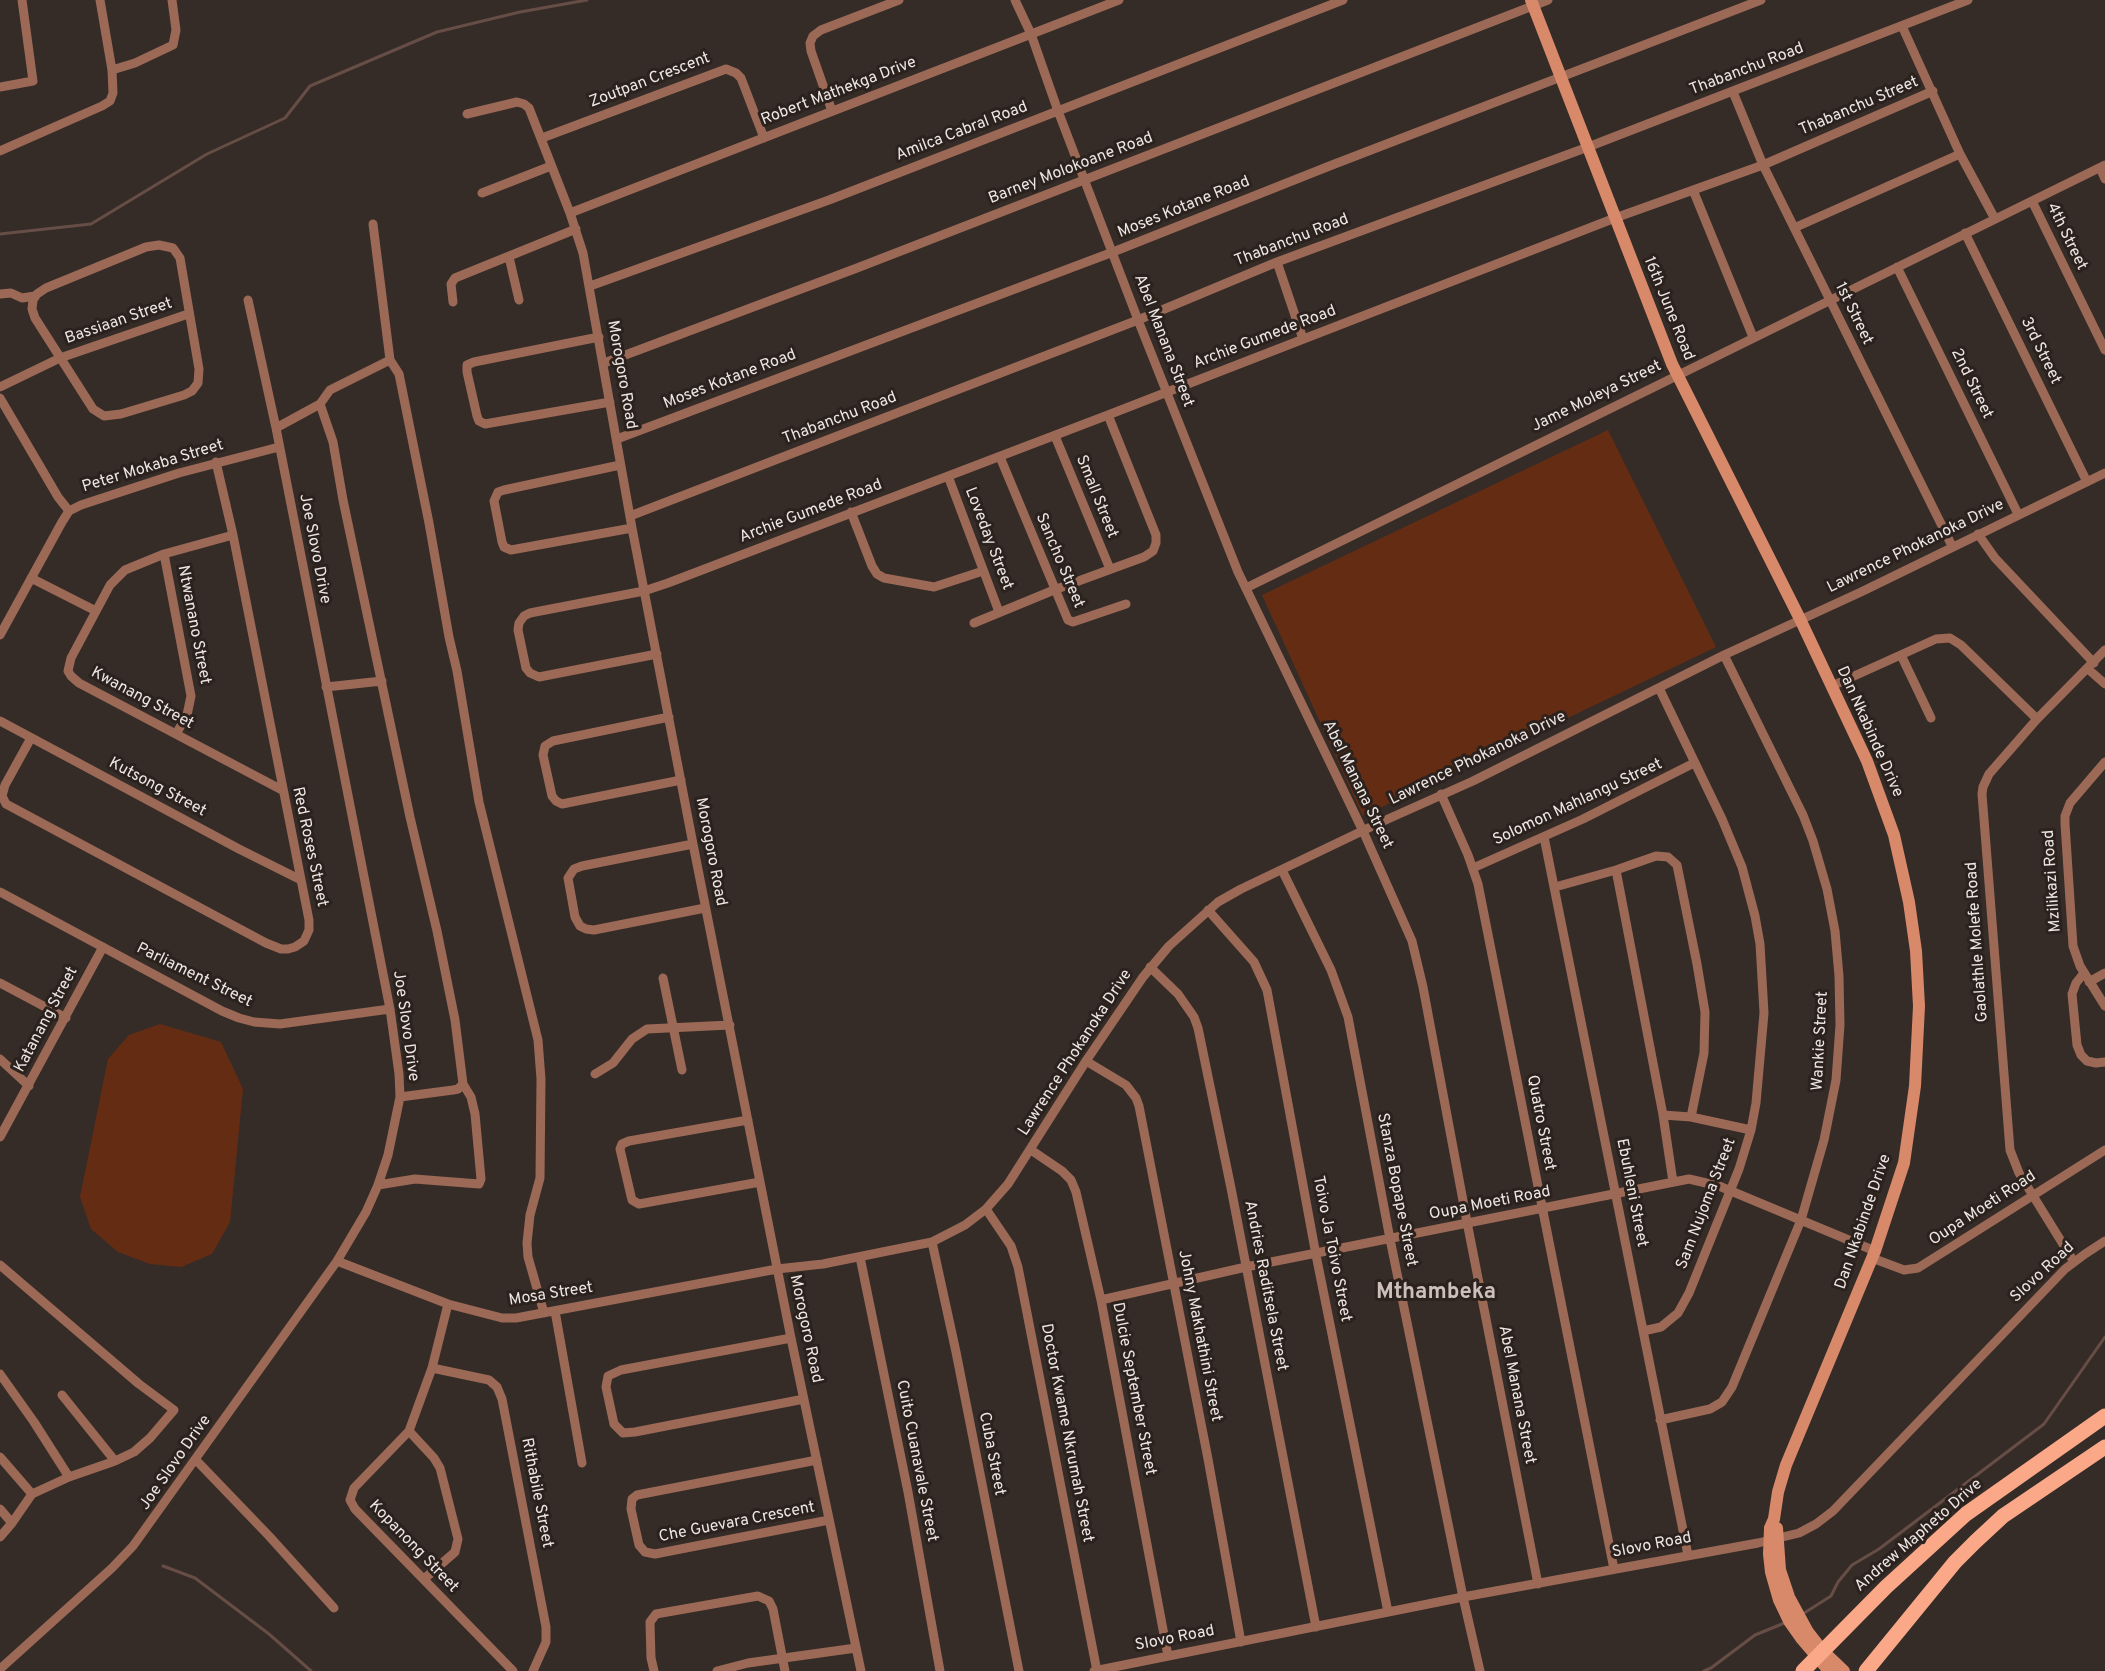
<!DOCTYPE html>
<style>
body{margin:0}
canvas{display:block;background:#352b27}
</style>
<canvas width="2105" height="1671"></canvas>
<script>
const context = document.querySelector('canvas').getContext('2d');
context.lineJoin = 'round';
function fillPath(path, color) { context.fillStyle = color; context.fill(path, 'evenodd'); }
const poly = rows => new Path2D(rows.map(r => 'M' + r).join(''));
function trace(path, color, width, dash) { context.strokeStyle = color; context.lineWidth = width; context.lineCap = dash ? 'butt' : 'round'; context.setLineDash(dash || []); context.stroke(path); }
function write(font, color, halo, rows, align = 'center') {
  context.font = font + ' Overpass,sans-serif'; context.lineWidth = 6; context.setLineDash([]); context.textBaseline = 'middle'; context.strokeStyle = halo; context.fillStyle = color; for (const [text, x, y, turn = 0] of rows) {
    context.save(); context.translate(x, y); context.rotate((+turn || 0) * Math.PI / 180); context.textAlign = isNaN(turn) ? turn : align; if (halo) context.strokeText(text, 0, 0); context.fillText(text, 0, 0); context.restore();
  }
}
const green = poly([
 [1608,430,1716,647,1363,816,1262,595],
 [160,1024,221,1042,243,1089,230,1222,212,1254,181,1267,150,1264,118,1252,91,1229,80,1197,108,1059,129,1035]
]);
const stream = poly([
 [0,234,91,224,207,154,285,118,310,86,437,32,520,12,587,0],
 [163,1566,195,1578,269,1634,311,1671],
 [1801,1615,1831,1596,1838,1582,1852,1565,1879,1549,2044,1424,2105,1337],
 [1704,1671,1711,1668,1755,1635,1787,1622]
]);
const street = poly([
 [1015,0,1031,34,1058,111,1138,320,1238,572,1363,831,1412,941,1423,987,1467,1222,1538,1584],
 [1902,26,1960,154,1995,219],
 [112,70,135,63,173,45,176,30,172,0],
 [0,87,33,81,22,0],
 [1733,92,1763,165,1952,546],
 [832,111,811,51,810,43,813,36,821,30,899,0],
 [467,114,517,102,524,104,529,108,570,213,583,253,632,528,693,844,791,1338,861,1671],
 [542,138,726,69,736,73,741,78,764,138],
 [0,151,102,106,110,101,113,93,112,70,100,0],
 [2100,168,2105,179],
 [1693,190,1753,337],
 [482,193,551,166],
 [2032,201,2105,350],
 [570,213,1119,0],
 [373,224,390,360,399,374,429,523,449,637,457,671,479,802,538,1040,541,1079,540,1178,530,1215,527,1243,528,1257,544,1313],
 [1794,228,1960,154],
 [1965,233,2087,482],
 [159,245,173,248,180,258,199,369,198,383,192,391,184,395,121,414,104,416,93,409,35,318,32,309,33,300,37,294,46,288,146,247,159,245],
 [509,257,519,300],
 [1277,262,1303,339],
 [1897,267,2018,514],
 [590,286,829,200,1343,0],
 [0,294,11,293,22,298,35,296],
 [453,302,451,284,455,278,576,229],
 [599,337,474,362,467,365,467,372,477,416,479,421,485,424,610,402],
 [604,363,857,268,1548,0],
 [0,387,60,358,188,314],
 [0,398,58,497,69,511],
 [320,404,330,390,390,360],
 [276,428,320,404,333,442,343,500,410,817,437,931,455,1020,463,1084,471,1097,475,1114,481,1179,479,1184,415,1179,378,1185],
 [1055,436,1110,569],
 [617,439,1113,252,1332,165,1761,0],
 [1000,457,1068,620,1073,622,1126,604],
 [620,465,504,490,498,492,494,501,502,542,504,547,511,550,632,528],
 [948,476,999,612],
 [851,512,872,566,877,574,884,578,934,587,983,571],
 [630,516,1138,320,1277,262,1588,147,1968,0],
 [1978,534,1995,558,2094,663],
 [233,535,164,554,125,570,110,585,71,658,68,671,71,676,79,683,282,790],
 [164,554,191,696,187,715,176,734],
 [31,578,96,611],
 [1246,588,2105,165],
 [974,623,1054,590,1144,557,1153,551,1156,543,1156,535,1108,415],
 [0,635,62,522,69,511,81,505,179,473,279,447],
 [657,654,539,677,530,673,526,668,518,630,519,623,524,616,530,613,644,591,668,583,1108,415,1615,218,1763,165,1933,91],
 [1901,655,1931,718],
 [2088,669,2105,684],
 [1832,686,1936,639,1950,638,1961,645,2037,719],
 [326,687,382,681],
 [669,717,553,741,545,746,543,755,552,796,556,801,562,804,681,780],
 [0,721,239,849,301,880],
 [31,738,5,785,2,796,6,804,266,943,281,949,288,949,295,947,304,941,309,930,309,920,233,535,216,462],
 [2105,762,2070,803,2065,816,2065,824,2073,946,2080,966,2105,1006],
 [1441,794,1468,855,1478,884,1614,1569],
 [1544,837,1688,1555],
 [693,844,582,866,574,869,568,878,575,917,580,926,586,929,594,930,705,908],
 [1473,868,1583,819,1694,763],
 [1282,870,1331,970,1348,1017,1390,1239,1463,1597,1480,1671],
 [1616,870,1656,856,1668,857,1677,865,1697,964,1705,1012,1704,1053,1691,1117],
 [1555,887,1616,870,1663,1115,1673,1182],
 [0,892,222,1011,239,1018,254,1022,280,1024,390,1009],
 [1208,910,1254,962,1267,990,1316,1255,1388,1612],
 [1150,967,1178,994,1194,1017,1198,1028,1231,1188,1316,1627],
 [2084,973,2076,983,2072,994,2077,1045,2081,1055,2087,1061,2096,1063,2105,1062],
 [663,978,682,1070],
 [2089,982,2105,973],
 [0,983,66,1018],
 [0,1059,29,1086],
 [1086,1061,1126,1085,1136,1098,1139,1106,1208,1459,1241,1642],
 [595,1074,613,1063,632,1039,647,1029,730,1025],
 [400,1097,453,1090,458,1089,463,1084],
 [1663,1115,1691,1117,1751,1130],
 [748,1120,629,1141,622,1144,620,1149,631,1196,632,1200,639,1204,760,1182],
 [0,1137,103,947],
 [1031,1150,1062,1171,1071,1180,1076,1192,1101,1300,1168,1656],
 [986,1209,1011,1246,1018,1267,1097,1671],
 [932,1242,956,1352,1019,1671],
 [860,1257,908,1492,940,1671],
 [1872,1258,1904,1270,1918,1268,2105,1150],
 [337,1261,448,1304,502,1318,516,1318,777,1269,823,1264,932,1242,965,1225,986,1209,1008,1184,1086,1061,1143,977,1169,946,1218,902,1241,889,1379,823,1473,781,1724,655,1861,592,2105,473],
 [2074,1262,2019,1173,2010,1150,1982,794,1983,787,1989,774,2037,719,2105,650],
 [0,1265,139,1384,174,1410,150,1438,134,1452,115,1461,69,1477,32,1494,12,1523],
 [1101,1300,1246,1267,1689,1179,1719,1186,1875,1251],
 [448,1304,432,1368,409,1431,354,1488,350,1500,355,1509,513,1671],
 [555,1311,582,1463],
 [1643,1331,1661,1327,1678,1313,1689,1293,1739,1169,1751,1130,1756,1103,1764,1013,1760,944,1755,916,1742,867,1722,819,1659,688],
 [791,1338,621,1370,608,1376,606,1387,614,1424,623,1433,635,1432,804,1399],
 [432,1368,489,1380,497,1387,502,1399,546,1627,546,1642,533,1671],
 [0,1374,34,1422,69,1477],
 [62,1395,115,1461],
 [1660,1420,1710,1409,1722,1402,1732,1387,1801,1220,1824,1140,1836,1080,1840,1025,1839,976,1835,931,1827,889,1813,841,1803,815,1724,655],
 [409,1431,434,1458,440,1468,458,1539,455,1552,424,1579],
 [0,1457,32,1494],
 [196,1460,269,1536,334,1608],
 [817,1460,637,1495,632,1499,631,1509,639,1545,645,1552,655,1554,829,1520],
 [0,1509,12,1523,0,1537],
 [0,1669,112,1568,133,1546,337,1261,366,1212,378,1185,388,1155,400,1097,399,1074,390,1009,276,428,248,300],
 [654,1671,651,1658,650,1622,656,1614,758,1596,769,1601,773,1609,785,1671],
 [717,1671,748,1663,856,1648],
 [1094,1671,1463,1597,1758,1543,1799,1533,1816,1524,1833,1511,2065,1269,2085,1254,2105,1241]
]);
const secondary = poly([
 [1531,0,1672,364,1800,619,1867,761,1894,835,1909,902,1916,951,1919,1006,1915,1086,1904,1163,1875,1251,1786,1465,1778,1492,1774,1519,1770,1528,1769,1554,1771,1572,1779,1600,1789,1621,1801,1638,1829,1671],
 [1777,1528,1780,1570,1789,1597,1808,1632,1822,1650,1844,1671]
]);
const primary = poly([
 [1803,1671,1886,1587,1966,1514,2105,1416],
 [1866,1671,1955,1562,1975,1542,2003,1516,2105,1447]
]);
const streetNames = [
 ["Thabanchu Road",1747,70,-21],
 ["Zoutpan Crescent",650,81,-21],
 ["Robert Mathekga Drive",839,92,-21],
 ["Thabanchu Street",1859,107,-23],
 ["Amilca Cabral Road",962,132,-21],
 ["Barney Molokoane Road",1071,169,-21],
 ["Moses Kotane Road",1184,208,-22],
 ["4th Street",2066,237,64],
 ["Thabanchu Road",1292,241,-21],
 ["16th June Road",1668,309,68],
 ["1st Street",1853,314,64],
 ["Bassiaan Street",119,322,-19],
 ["Archie Gumede Road",1265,338,-21],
 ["Abel Manana Street",1163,341,69],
 ["3rd Street",2040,351,64],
 ["Morogoro Road",621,375,80],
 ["Moses Kotane Road",730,380,-21],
 ["2nd Street",1971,384,64],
 ["Jame Moleya Street",1597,397,-26],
 ["Thabanchu Road",840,419,-21],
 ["Peter Mokaba Street",153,467,-17],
 ["Small Street",1096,497,68],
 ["Archie Gumede Road",811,512,-21],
 ["Loveday Street",988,539,69],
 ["Lawrence Phokanoka Drive",1916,547,-26],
 ["Joe Slovo Drive",314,549,79],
 ["Sancho Street",1059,561,67],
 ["Ntwanano Street",193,625,79],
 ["Kwanang Street",142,699,28],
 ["Dan Nkabinde Drive",1869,732,66],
 ["Lawrence Phokanoka Drive",1478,759,-26],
 ["Abel Manana Street",1357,785,64],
 ["Kutsong Street",157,788,28],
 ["Solomon Mahlangu Street",1578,803,-25],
 ["Red Roses Street",309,847,78],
 ["Morogoro Road",710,852,79],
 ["Mzilikazi Road",2053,881,-94],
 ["Gaolathle Molefe Road",1978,942,-94],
 ["Parliament Street",194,976,26],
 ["Katanang Street",47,1020,-62],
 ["Joe Slovo Drive",405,1026,82],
 ["Wankie Street",1821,1041,-87],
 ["Lawrence Phokanoka Drive",1076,1053,-57],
 ["Quatro Street",1540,1123,79],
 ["Stanza Bopape Street",1396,1190,79],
 ["Ebuhleni Street",1631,1193,79],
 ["Oupa Moeti Road",1490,1204,-11],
 ["Sam Nujoma Street",1707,1204,-69],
 ["Oupa Moeti Road",1983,1209,-33],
 ["Dan Nkabinde Drive",1864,1222,-71],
 ["Toivo Ja Toivo Street",1331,1249,79],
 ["Slovo Road",2043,1273,-43],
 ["Andries Raditsela Street",1265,1286,79],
 ["Mosa Street",551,1295,-9],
 ["Morogoro Road",805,1329,78],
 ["Johny Makhathini Street",1199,1336,79],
 ["Dulcie September Street",1133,1389,79],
 ["Abel Manana Street",1516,1395,79],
 ["Doctor Kwame Nkrumah Street",1066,1433,79],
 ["Cuba Street",991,1454,79],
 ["Cuito Cuanavale Street",916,1461,79],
 ["Joe Slovo Drive",176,1463,-55],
 ["Rithabile Street",536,1493,79],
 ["Che Guevara Crescent",737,1523,-11],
 ["Andrew Mapheto Drive",1919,1536,-41],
 ["Slovo Road",1652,1546,-11],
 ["Kopanong Street",413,1547,46],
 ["Slovo Road",1175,1639,-11]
];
const districtNames = [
 ["Mthambeka",1436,1294]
];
fillPath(green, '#652c14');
trace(stream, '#664d45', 3);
trace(street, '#9b6955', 9);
trace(secondary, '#d8896a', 12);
trace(primary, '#fba889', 15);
write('16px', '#ede6e4', '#2b211d', streetNames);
write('bold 22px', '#cdbfba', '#2b211d', districtNames);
</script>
